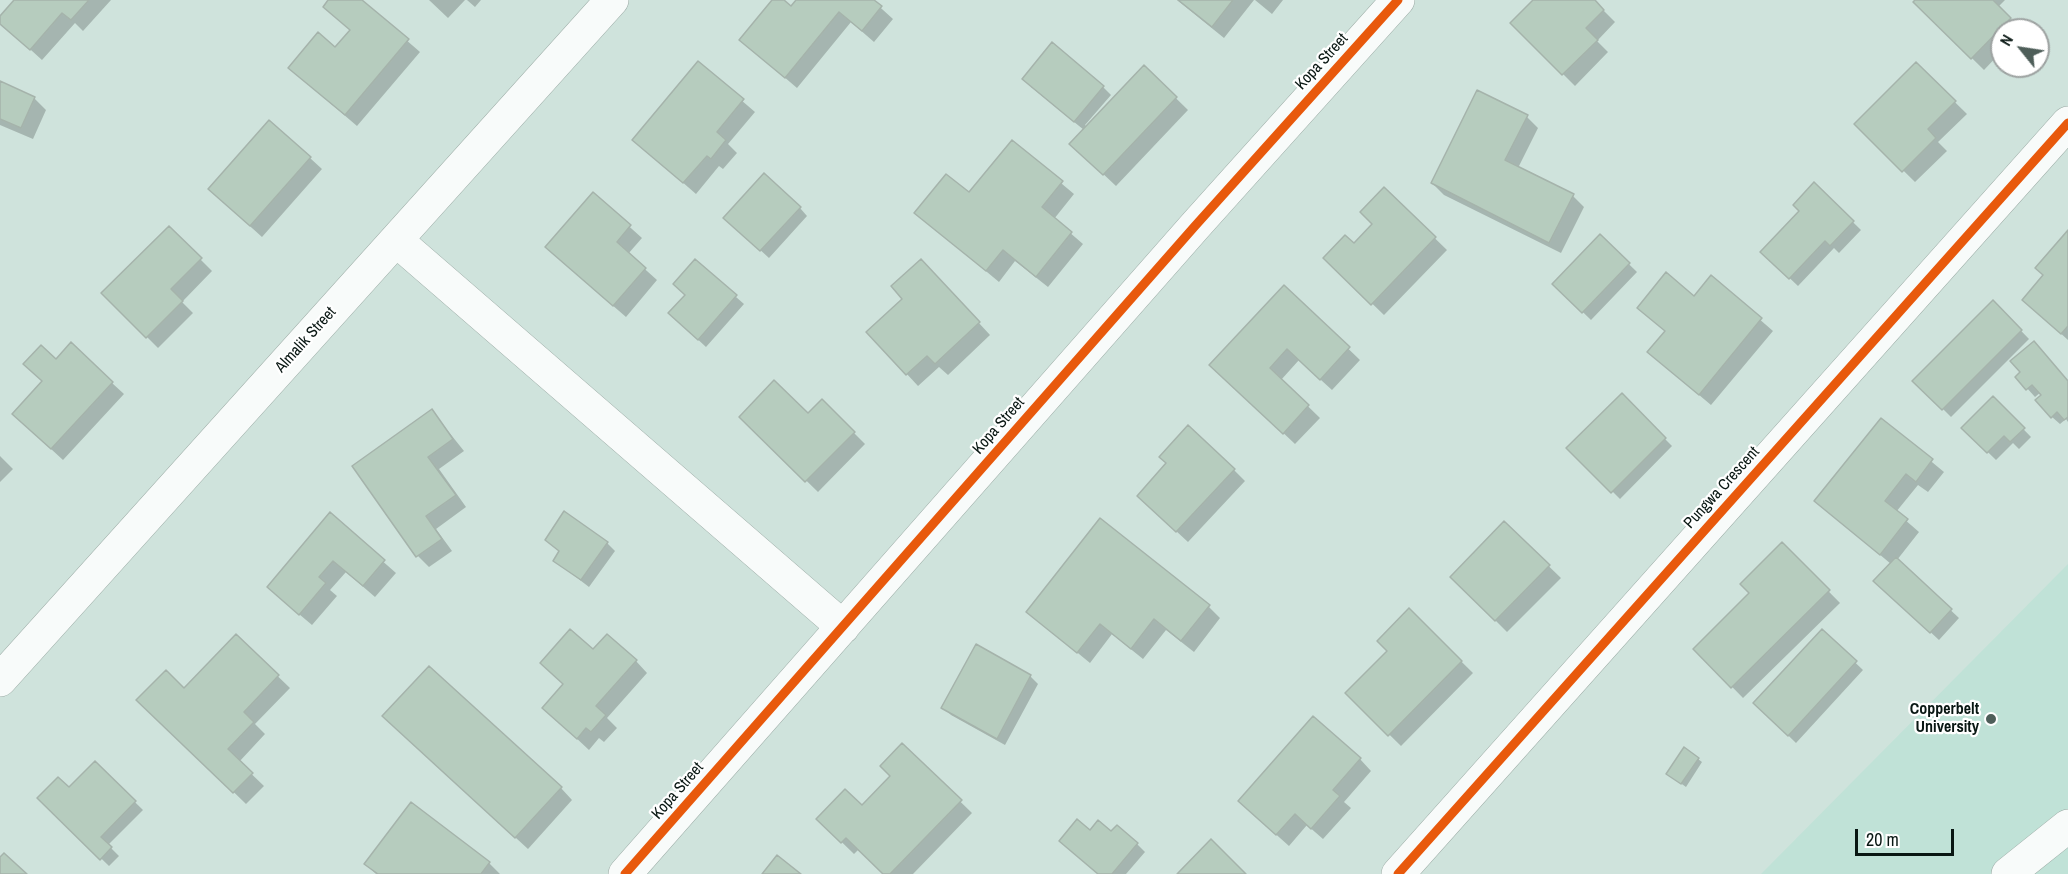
<!DOCTYPE html>
<style>
body{margin:0}
#map{position:relative;width:2068px;height:874px;overflow:hidden;background:#cfe3dc;font-family:"Archivo Narrow",sans-serif}
canvas{display:block}
.north{position:absolute;left:1990px;top:18px;width:60px;height:60px;box-sizing:border-box;background:#fff;border:2px solid #9da2a1;border-radius:50%;rotate:300deg;font-size:16px;font-weight:700;line-height:24px;text-align:center;color:#091713}
.north::after{content:'';display:block;margin:auto;width:21px;height:27px;background:#4e5e59;clip-path:polygon(50% 0,100% 100%,50% 72%,0 100%)}
.scale{position:absolute;left:1855px;top:829px;width:99px;height:27px;box-sizing:border-box;border:3px solid #091713;border-top:0;padding-left:8px;font-size:18px;line-height:21px;white-space:nowrap;color:#091713;-webkit-text-stroke:4px #fff;paint-order:stroke}
</style>
<div id="map">
<canvas width="2068" height="874"></canvas>
<div class="north">N</div>
<div class="scale">20 m</div>
</div>
<script>
const context = document.querySelector('canvas').getContext('2d');
context.lineJoin = 'round';
function fillPath(path, color) { context.fillStyle = color; context.fill(path, 'evenodd'); }
const poly = rows => new Path2D(rows.map(r => 'M' + r).join(''));
function trace(path, color, width, dash) { context.strokeStyle = color; context.lineWidth = width; context.lineCap = dash ? 'butt' : 'round'; context.setLineDash(dash || []); context.stroke(path); }
function write(font, color, halo, rows, align = 'center') {
  context.font = font + ' "Archivo Narrow",sans-serif'; context.lineWidth = 4.5; context.setLineDash([]); context.textBaseline = 'middle'; context.strokeStyle = halo; context.fillStyle = color; for (const [text, x, y, turn = 0] of rows) {
    context.save(); context.translate(x, y); context.rotate((+turn || 0) * Math.PI / 180); context.textAlign = isNaN(turn) ? turn : align; if (halo) context.strokeText(text, 0, 0); context.fillText(text, 0, 0); context.restore();
  }
}
const built = poly([
 [2068,564,2068,874,1761,874]
]);
const shadow = poly([
 [16,0,111,0,83,31,75,23,42,60,0,22,0,18],
 [330,0,360,0,420,52,357,126,302,79,351,31,325,7],
 [429,0,465,0,448,18],
 [467,0,481,0,475,7],
 [774,0,782,0,791,8,798,0,872,0,893,19,874,42,851,22,797,88,741,40],
 [1177,0,1254,0,1224,38],
 [1255,0,1283,0,1272,14],
 [1535,0,1593,0,1615,22,1597,41,1608,52,1575,86,1512,23],
 [1917,0,2005,0,1998,7,2021,30,2002,30,2002,51,1984,70,1915,2],
 [698,63,755,112,728,144,737,153,723,169,719,166,696,194,634,140],
 [1916,64,1967,114,1938,142,1947,151,1915,182,1856,124],
 [1144,67,1188,110,1116,186,1083,155,1084,130,1031,87,1103,87,1111,95,1085,125,1087,127],
 [0,83,34,98,46,110,33,139,0,125],
 [1527,117,1538,128,1518,168,1573,196,1584,207,1561,253,1444,195,1432,183],
 [1012,142,1074,194,1054,219,1083,244,1048,287,1015,261,999,282,916,213,970,194],
 [310,158,322,169,262,237,222,201],
 [1814,184,1861,230,1839,253,1834,248,1798,286,1762,252,1801,211],
 [1384,189,1447,250,1384,315,1325,258,1354,245,1374,224],
 [593,194,642,238,628,254,657,280,626,317,559,259],
 [800,208,807,216,769,258,733,225],
 [169,228,212,271,182,302,193,313,158,348,103,293],
 [2068,232,2068,340,2036,311,2045,276],
 [1600,236,1637,272,1591,320,1554,284],
 [932,272,990,335,948,375,939,367,918,386,868,332],
 [1711,277,1773,331,1711,405,1661,363,1666,332,1639,308,1694,298],
 [1284,287,1360,360,1332,390,1299,360,1281,380,1320,418,1295,444,1223,376],
 [736,297,744,304,706,347,678,321],
 [1993,302,2029,339,1951,417,1915,381],
 [56,361,112,383,124,394,63,460,26,426,44,382],
 [2022,372,2068,382,2068,422,2066,419,2060,424,2052,417,2043,395,2041,392,2035,397,2017,377],
 [1622,396,1672,446,1620,499,1569,448],
 [1993,398,2031,437,2019,449,2013,443,1996,460,1963,428],
 [822,401,865,444,818,492,741,417,808,416],
 [432,411,464,451,439,469,466,507,436,529,452,551,429,567,418,556],
 [1881,420,1944,472,1928,492,1918,485,1896,512,1919,532,1897,560,1959,618,1939,640,1883,588,1891,564,1816,501],
 [0,456,13,469,0,482],
 [1234,470,1245,481,1188,542,1150,507],
 [330,515,396,573,375,597,346,572,330,590,337,596,312,625,280,598],
 [1504,523,1561,578,1507,632,1452,577],
 [546,540,607,543,615,551,589,587,555,561,560,552],
 [1782,544,1840,603,1743,698,1695,649,1751,593],
 [1209,607,1220,618,1194,652,1166,630,1143,659,1112,634,1090,663,1028,612],
 [1409,610,1473,673,1401,746,1347,693,1389,651],
 [1822,631,1863,670,1796,743,1755,703],
 [236,636,290,688,255,724,265,734,239,762,264,786,246,804,139,700,184,690],
 [977,646,1030,676,1038,684,1005,745,951,715,943,707],
 [594,652,636,661,647,673,607,718,617,728,604,742,599,738,589,750,544,708],
 [396,728,561,788,572,800,528,849],
 [902,745,972,813,913,874,885,874,859,849,854,854,818,819,862,807,892,776],
 [1360,759,1371,771,1344,802,1351,808,1323,839,1307,825,1289,846,1252,813],
 [1698,759,1702,762,1686,787,1672,777],
 [95,763,143,810,108,845,119,856,109,866,39,798,69,790],
 [1090,832,1111,834,1137,844,1145,852,1126,874,1099,874],
 [489,863,500,874,376,874,366,864]
]);
const building = poly([
 [14,0,89,0,71,20,62,13,30,50,0,24,0,16,14,0],
 [328,0,362,0,409,39,345,115,288,68,318,32,335,47,350,30,323,7,328,0],
 [772,0,784,0,791,6,796,0,874,0,882,6,862,31,839,12,785,78,739,40,772,0],
 [1178,0,1233,0,1212,27,1178,0],
 [1533,0,1595,0,1604,10,1586,28,1598,40,1562,75,1510,23,1533,0],
 [1915,0,1993,0,2011,18,1971,59,1913,2,1915,0],
 [1052,42,1104,86,1074,122,1022,79,1052,42],
 [698,61,744,99,717,132,726,140,711,159,707,156,683,183,632,140,698,61],
 [1916,62,1956,101,1928,129,1936,138,1902,172,1854,124,1916,62],
 [1144,65,1177,97,1103,175,1069,144,1144,65],
 [0,81,35,97,21,128,0,119,0,81],
 [1477,90,1528,115,1505,160,1574,194,1549,243,1431,183,1477,90],
 [269,120,311,157,250,226,208,189,269,120],
 [1012,140,1063,181,1042,207,1072,232,1036,277,1003,250,986,271,914,213,946,174,969,192,1012,140],
 [764,173,801,207,760,251,723,218,764,173],
 [1814,182,1854,221,1830,246,1825,241,1789,279,1760,252,1799,211,1793,205,1814,182],
 [1384,187,1436,237,1371,305,1323,258,1345,235,1354,243,1372,224,1360,212,1384,187],
 [593,192,631,225,617,242,646,268,613,306,545,247,593,192],
 [169,226,202,258,171,289,183,301,146,338,101,293,169,226],
 [2068,230,2068,326,2061,334,2022,300,2043,275,2035,268,2068,230],
 [1600,234,1630,263,1582,313,1552,284,1600,234],
 [695,259,737,295,698,340,668,313,685,295,673,284,695,259],
 [921,259,980,322,935,364,927,356,906,375,866,332,902,299,891,286,921,259],
 [1666,272,1694,296,1711,275,1762,318,1699,395,1647,352,1665,331,1637,308,1666,272],
 [1284,285,1350,347,1320,380,1287,349,1270,368,1309,405,1283,434,1209,365,1284,285],
 [1993,300,2022,330,1942,410,1912,381,1993,300],
 [2034,341,2068,381,2068,417,2064,420,2057,412,2051,418,2035,400,2041,395,2032,385,2026,390,2015,377,2020,372,2010,361,2034,341],
 [71,342,113,382,51,449,12,414,42,381,23,364,41,345,56,359,71,342],
 [774,380,808,413,822,399,855,432,805,482,739,417,774,380],
 [1622,393,1666,438,1611,493,1566,448,1622,393],
 [1993,396,2025,428,2010,442,2004,436,1987,453,1961,428,1993,396],
 [432,409,453,439,428,457,456,495,426,516,442,539,416,557,352,466,432,409],
 [1881,418,1933,459,1916,482,1906,474,1885,501,1908,519,1880,555,1814,501,1881,418],
 [1188,425,1235,469,1176,532,1137,496,1166,463,1159,457,1188,425],
 [564,511,608,542,581,580,553,561,559,551,545,540,564,511],
 [330,512,385,560,363,586,333,561,319,577,326,583,299,615,267,587,330,512],
 [1100,518,1210,605,1181,641,1154,619,1131,649,1100,624,1077,653,1026,612,1100,518],
 [1504,521,1550,565,1495,621,1450,577,1504,521],
 [1782,542,1830,590,1731,688,1693,649,1749,593,1740,584,1782,542],
 [1896,557,1952,609,1930,633,1873,581,1896,557],
 [1409,608,1462,661,1388,736,1345,693,1387,651,1377,641,1409,608],
 [570,629,593,649,607,634,637,660,596,706,606,715,591,732,586,728,577,739,542,708,563,684,540,663,570,629],
 [1822,629,1857,661,1788,736,1753,703,1822,629],
 [236,634,279,675,244,712,254,722,228,749,253,773,233,793,136,700,166,670,184,688,236,634],
 [976,644,1031,675,997,739,941,708,976,644],
 [429,666,562,787,515,838,382,716,429,666],
 [1313,716,1361,758,1333,790,1340,796,1311,829,1295,814,1276,835,1238,801,1313,716],
 [902,743,962,800,890,874,883,874,846,838,841,843,816,819,845,789,862,805,890,776,880,766,902,743],
 [1684,747,1699,758,1681,784,1666,774,1684,747],
 [95,761,136,801,101,837,112,847,100,860,37,798,58,777,69,787,95,761],
 [411,802,490,862,481,874,378,874,364,864,411,802],
 [1077,819,1090,830,1098,820,1111,831,1117,825,1138,843,1112,874,1098,874,1059,841,1077,819],
 [1211,839,1246,874,1177,874,1211,839],
 [4,853,27,874,0,874,0,857,4,853],
 [777,855,801,874,762,874,777,855]
]);
const minor = poly([
 [396,240,843,627],
 [0,680,612,0],
 [625,874,1195,226,1398,0],
 [1398,874,2068,123],
 [2008,874,2068,826]
]);
const cycleway = poly([
 [625,874,1195,226,1398,0],
 [1398,874,2068,123]
]);
const markers = [
 [1991,719,6,"#4e5e59"]
];
const streetNames = [
 ["Kopa Street",1322,62,-48],
 ["Almalik Street",306,340,-48],
 ["Kopa Street",999,426,-49],
 ["Pungwa Crescent",1722,488,-48],
 ["Kopa Street",678,791,-49]
];
const poiNames = [
 ["Copperbelt",1979,710],
 ["University",1979,728]
];
fillPath(built, '#c0e2d7');
fillPath(shadow, '#0003');
fillPath(building, '#b6ccbe');
trace(building, '#a5b3ab', 1.5);
trace(minor, '#99a9a3', 34);
trace(minor, '#f8fbfa', 33);
trace(cycleway, '#e8590c', 9);
for (const [x, y, r, color] of markers) { const dot = new Path2D(); dot.arc(x, y, r, 0, 2 * Math.PI); context.fillStyle = color; context.fill(dot); trace(dot, '#fff', 2); }
write('16px', '#091713', '#fff', streetNames);
write('bold 16px', '#091713', '#fff', poiNames, 'right');
</script>
